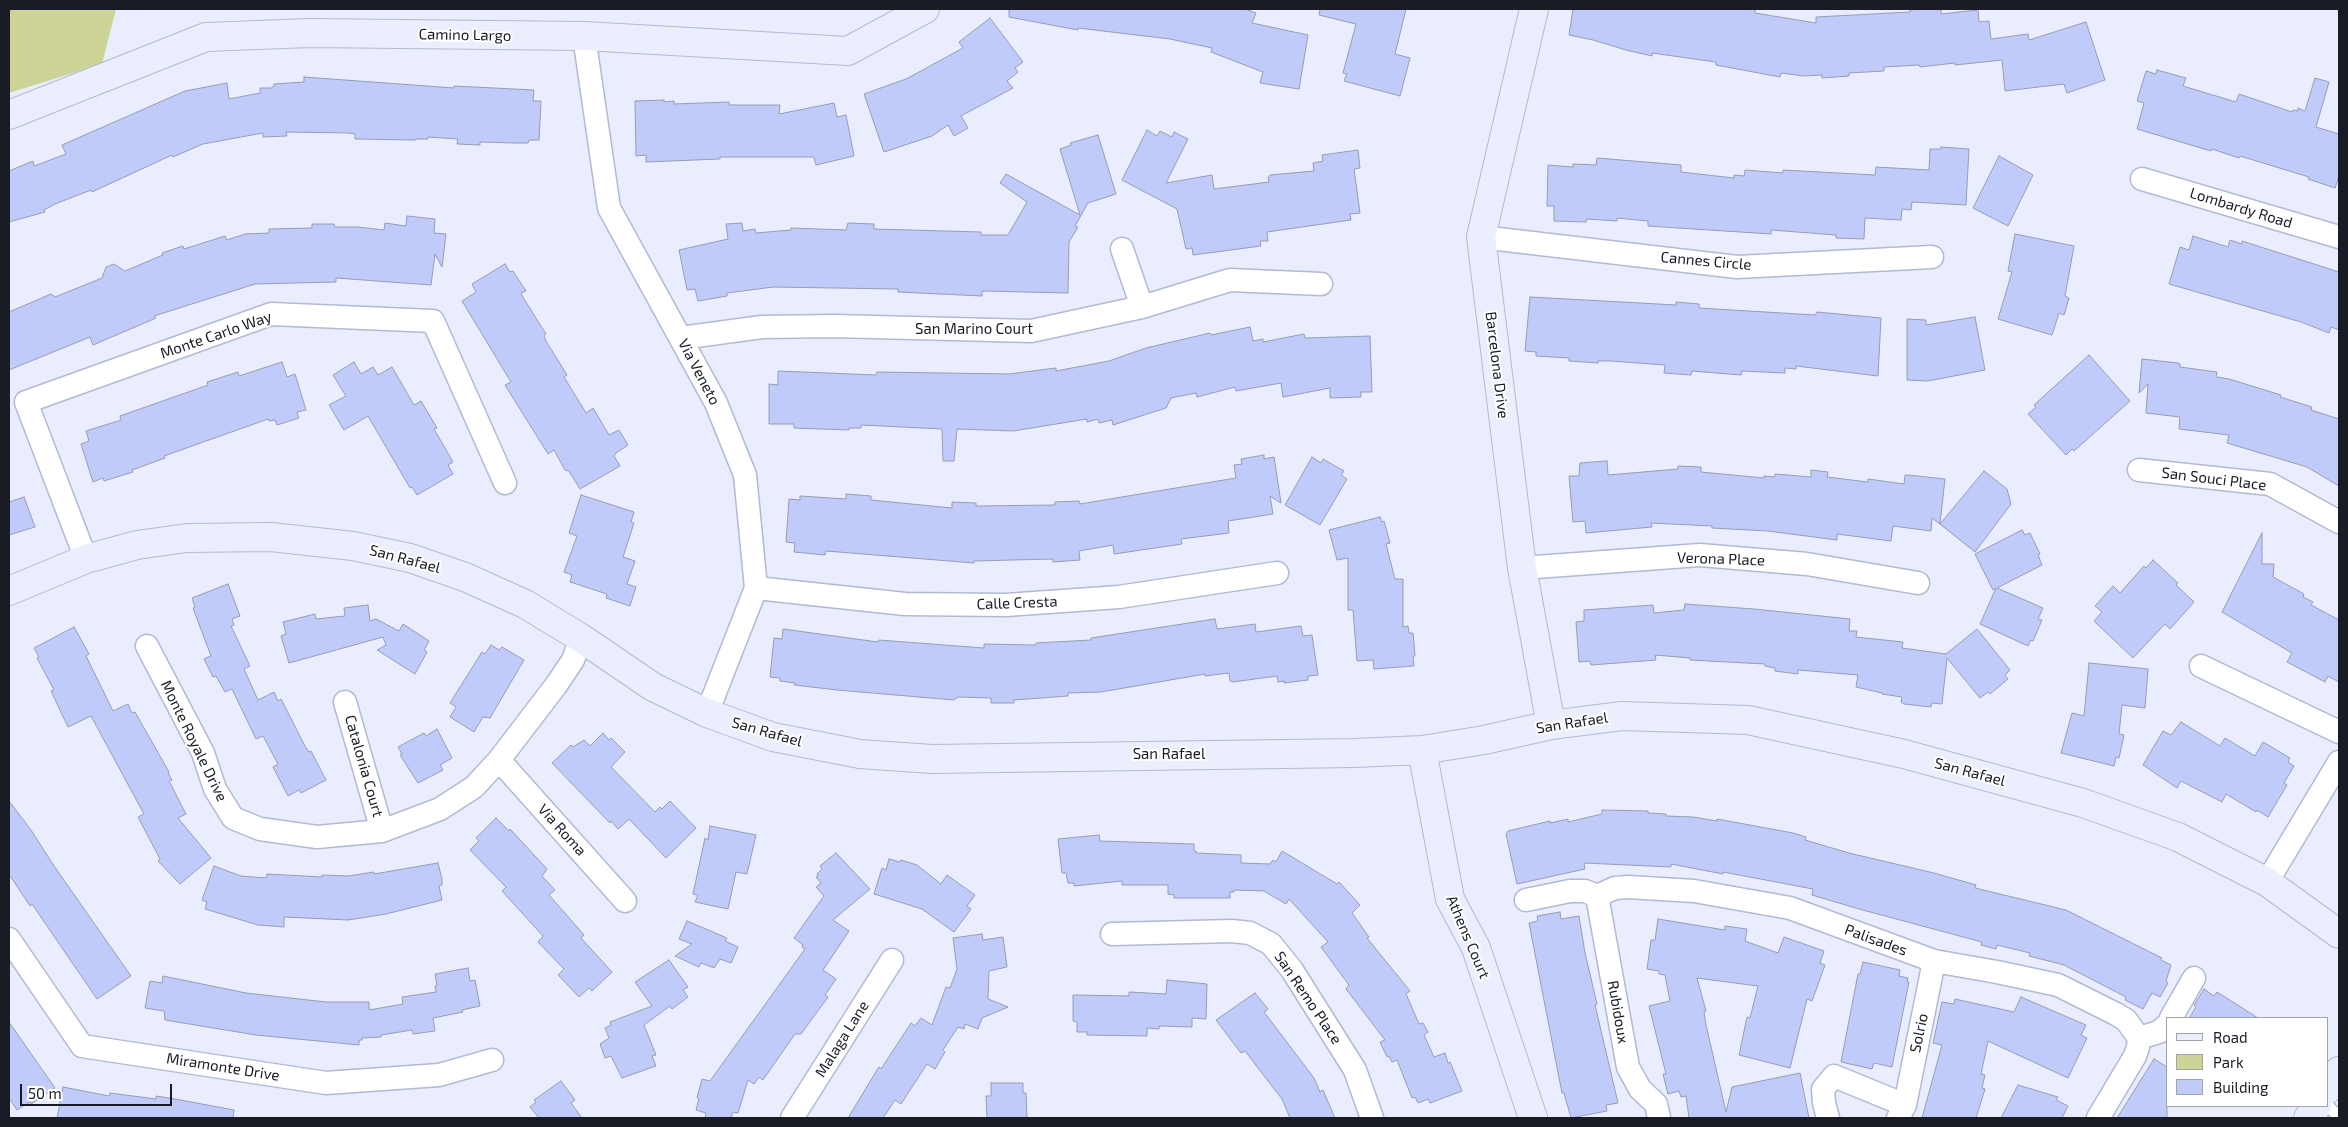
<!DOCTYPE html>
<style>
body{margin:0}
#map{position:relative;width:2348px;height:1127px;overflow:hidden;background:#e9edfe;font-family:"Exo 2",sans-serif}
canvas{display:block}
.frame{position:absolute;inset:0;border:10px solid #191b25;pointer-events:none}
.legend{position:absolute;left:2166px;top:1017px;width:162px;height:90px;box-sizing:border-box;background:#fff;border:1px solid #a3a4a8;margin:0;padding:6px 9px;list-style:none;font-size:15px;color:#191b25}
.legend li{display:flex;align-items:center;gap:10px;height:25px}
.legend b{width:25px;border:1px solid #a3a4a8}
.scale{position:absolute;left:20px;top:1084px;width:152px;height:22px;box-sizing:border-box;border:2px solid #191b25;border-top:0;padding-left:6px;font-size:15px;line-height:18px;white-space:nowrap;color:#191b25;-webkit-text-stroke:4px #fff;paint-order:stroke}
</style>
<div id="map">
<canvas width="2348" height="1127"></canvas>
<div class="frame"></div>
<ul class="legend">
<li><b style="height:6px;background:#ebeefd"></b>Road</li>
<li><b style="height:14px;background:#ced495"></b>Park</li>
<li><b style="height:14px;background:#c1cbfa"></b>Building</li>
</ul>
<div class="scale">50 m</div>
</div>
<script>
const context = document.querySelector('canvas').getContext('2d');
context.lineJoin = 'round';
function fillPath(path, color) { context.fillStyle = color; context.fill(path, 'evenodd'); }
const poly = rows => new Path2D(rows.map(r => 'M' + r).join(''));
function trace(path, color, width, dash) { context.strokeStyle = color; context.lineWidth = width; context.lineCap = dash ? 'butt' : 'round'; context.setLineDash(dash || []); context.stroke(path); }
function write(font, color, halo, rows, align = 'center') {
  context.font = font + ' "Exo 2",sans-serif'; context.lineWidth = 4; context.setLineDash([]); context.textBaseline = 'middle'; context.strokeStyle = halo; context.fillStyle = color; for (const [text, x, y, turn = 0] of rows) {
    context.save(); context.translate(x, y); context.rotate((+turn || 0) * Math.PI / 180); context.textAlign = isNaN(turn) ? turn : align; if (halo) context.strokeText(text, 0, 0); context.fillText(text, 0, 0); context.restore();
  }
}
const green = poly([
 [9,9,116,9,102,64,9,93]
]);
const building = poly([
 [1009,9,1245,9,1256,13,1252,23,1308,35,1299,89,1260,83,1263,72,1211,52,1212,48,1170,39,1078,28,1078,30,1009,17,1009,9],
 [1320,9,1406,9,1395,54,1410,58,1400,96,1344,81,1347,74,1343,73,1356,24,1319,15,1320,9],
 [1573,9,1755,9,1755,13,1816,23,1816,17,1910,12,1910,10,1920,9,1941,9,1941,14,1978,10,1979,22,1989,21,1991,39,2028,34,2029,40,2086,22,2105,80,2067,93,2064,84,2005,91,2002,60,1955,65,1955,63,1920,67,1919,65,1884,67,1884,71,1849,73,1849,76,1822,78,1822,75,1804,76,1781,73,1780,77,1716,65,1716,62,1652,53,1652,56,1626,50,1593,40,1569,35,1573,9],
 [990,18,1023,62,1015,68,1018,72,1007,81,1013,88,961,116,968,128,954,136,948,125,932,136,884,152,864,94,906,79,963,48,959,42,990,18],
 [2157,70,2186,78,2183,86,2236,102,2239,94,2292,112,2293,110,2298,111,2298,108,2305,111,2315,78,2329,82,2316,127,2339,134,2339,176,2335,188,2308,179,2309,177,2240,156,2239,158,2212,149,2211,151,2137,129,2144,103,2137,101,2146,71,2156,74,2157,70],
 [304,77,454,88,454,86,534,90,533,101,541,101,539,140,529,140,528,143,514,143,480,142,480,145,457,144,458,139,428,137,428,139,416,139,416,140,355,139,355,134,349,133,286,132,287,136,263,137,263,133,203,144,173,157,172,155,92,192,91,190,55,204,44,210,45,212,9,222,9,171,33,161,34,166,66,154,62,145,185,91,227,83,229,99,260,93,260,88,271,88,274,86,274,84,304,82,304,77],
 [664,100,664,102,674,101,674,104,729,102,729,105,780,105,779,114,834,103,837,117,846,115,854,156,816,165,814,157,720,157,720,159,646,162,646,155,636,156,635,101,664,100],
 [1147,130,1157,136,1160,131,1172,137,1174,132,1188,139,1166,183,1212,175,1214,189,1269,182,1268,178,1270,175,1314,171,1313,163,1323,161,1322,155,1358,150,1360,168,1354,169,1360,213,1350,214,1351,220,1267,232,1268,241,1260,241,1261,246,1193,255,1192,248,1186,249,1177,209,1122,180,1147,130],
 [1098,135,1116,194,1088,203,1075,226,1078,227,1069,242,1068,293,982,291,982,296,898,292,898,289,773,287,727,293,727,296,698,301,695,289,687,290,679,250,728,239,726,224,742,223,743,231,755,229,756,233,791,230,791,228,846,230,848,223,874,224,874,229,981,232,981,235,1008,235,1027,202,1000,183,1006,174,1080,215,1060,149,1071,145,1070,143,1098,135],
 [1941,147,1969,149,1966,205,1912,202,1911,210,1902,209,1901,220,1865,218,1864,239,1836,238,1836,235,1771,230,1771,234,1648,226,1648,221,1617,218,1617,221,1587,219,1586,222,1554,221,1554,206,1547,206,1548,165,1573,167,1573,164,1596,165,1597,158,1681,165,1681,172,1734,178,1734,175,1744,176,1745,170,1783,173,1783,170,1875,175,1876,167,1929,170,1930,149,1941,149,1941,147],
 [1999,156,2033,175,2008,226,1973,208,1999,156],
 [407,216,435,219,434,233,446,234,442,267,435,254,431,285,336,278,336,282,255,284,154,316,156,318,93,345,90,337,9,370,9,312,51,294,55,297,102,278,106,267,114,264,125,271,163,255,162,253,183,246,184,249,225,236,227,240,245,234,269,233,269,229,312,228,312,224,334,224,335,227,358,227,384,230,385,223,406,226,407,216],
 [2015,234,2074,246,2065,296,2069,298,2064,315,2059,313,2052,335,1998,319,2012,272,2008,271,2015,234],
 [2193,236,2228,247,2230,240,2242,244,2242,241,2339,272,2339,330,2331,327,2329,333,2301,322,2169,284,2180,247,2189,250,2193,236],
 [505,264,510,272,513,271,526,291,521,293,524,299,546,334,544,336,546,341,567,375,564,377,586,413,593,408,609,435,619,430,628,445,616,453,614,456,620,466,580,489,569,471,565,470,554,450,548,454,505,385,511,382,462,301,476,292,472,284,505,264],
 [1530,297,1676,305,1676,302,1699,304,1699,308,1815,315,1817,312,1881,318,1878,376,1796,366,1796,369,1785,368,1785,373,1742,371,1741,375,1692,371,1691,375,1664,373,1665,365,1611,361,1598,361,1598,363,1569,361,1569,358,1536,356,1536,352,1525,351,1530,297],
 [1975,317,1985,370,1928,381,1907,380,1907,319,1926,320,1926,325,1975,317],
 [1250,327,1253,341,1263,339,1263,342,1304,334,1305,338,1370,336,1372,392,1361,392,1361,397,1330,398,1330,388,1283,397,1281,383,1236,391,1235,387,1197,397,1196,393,1171,398,1166,408,1113,425,1112,420,1099,423,1098,419,1087,422,1087,419,1013,431,957,429,954,461,943,461,942,429,861,425,861,428,849,428,849,430,794,428,794,424,769,424,769,384,778,385,778,371,876,375,877,372,1009,374,1056,368,1056,371,1109,361,1146,348,1210,333,1211,335,1250,327],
 [2089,355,2130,401,2074,451,2072,449,2066,455,2028,414,2036,407,2034,405,2089,355],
 [2142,359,2178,363,2180,364,2180,367,2217,372,2216,377,2229,379,2281,395,2280,397,2312,407,2311,410,2339,419,2339,486,2307,467,2227,443,2229,435,2179,429,2180,417,2146,413,2148,384,2139,393,2142,359],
 [282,362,287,377,295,374,306,410,297,412,299,418,277,425,275,420,269,421,268,419,164,456,165,458,132,470,133,472,104,481,103,478,93,482,81,444,89,441,86,431,121,420,120,416,208,385,207,382,238,372,239,376,282,362],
 [354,362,361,374,373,367,378,375,392,367,414,405,421,401,437,428,434,429,453,462,448,465,453,474,417,495,412,487,410,488,368,416,344,430,329,405,346,396,333,375,354,362],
 [1264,455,1264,459,1274,457,1281,503,1270,496,1273,514,1228,521,1229,533,1181,539,1182,544,1114,554,1113,545,1079,551,1080,560,1053,562,1053,559,974,561,974,563,826,551,825,555,794,552,795,543,786,542,789,499,800,500,800,496,846,499,846,494,871,496,871,500,952,508,952,502,976,503,976,506,1055,505,1055,502,1079,501,1080,504,1236,478,1234,465,1242,464,1241,459,1264,455],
 [1312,457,1321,463,1323,459,1344,471,1341,475,1347,479,1320,525,1285,505,1312,457],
 [1607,461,1608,475,1678,469,1678,466,1701,467,1701,472,1764,478,1764,476,1775,477,1775,474,1811,477,1811,470,1828,472,1827,477,1868,482,1868,479,1904,484,1905,475,1908,475,1945,479,1940,524,1932,518,1931,531,1893,526,1891,541,1837,534,1837,540,1768,531,1712,528,1712,526,1651,523,1652,527,1586,533,1585,521,1573,522,1569,476,1579,476,1580,463,1607,461],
 [1984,471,2007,489,2011,504,1975,552,1940,524,1984,471],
 [581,495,634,512,631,522,634,523,623,557,635,561,627,584,636,587,630,606,606,598,607,594,570,582,572,575,564,572,577,536,569,533,581,495],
 [24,497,35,527,9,535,9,502,24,497],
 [1380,517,1382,522,1384,521,1390,543,1386,544,1395,579,1403,579,1403,627,1408,626,1409,633,1413,633,1415,656,1413,656,1414,666,1374,669,1373,660,1357,661,1353,610,1348,610,1348,558,1337,560,1329,530,1380,517],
 [2022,530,2025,535,2030,533,2040,554,2038,555,2042,565,1997,588,2043,608,2038,619,2042,620,2033,641,2031,640,2028,646,1980,624,1996,588,1993,590,1975,554,2022,530],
 [2262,533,2262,564,2274,564,2273,577,2304,594,2303,597,2313,602,2311,605,2339,620,2339,682,2328,676,2325,682,2287,662,2292,653,2222,612,2262,533],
 [2153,560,2178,583,2176,585,2194,602,2170,629,2165,624,2133,658,2094,621,2102,612,2095,606,2113,586,2120,593,2144,566,2146,568,2153,560],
 [228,584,240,616,232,619,234,625,231,626,250,666,244,669,258,700,274,692,278,701,281,699,305,746,309,752,311,751,326,780,301,793,299,790,288,796,273,767,278,764,263,736,256,739,232,689,225,692,216,676,213,677,204,659,211,656,193,608,195,607,192,598,228,584],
 [1685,604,1754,609,1850,619,1849,631,1857,631,1856,637,1903,642,1902,648,1946,654,1977,629,2010,670,2005,675,2008,679,1990,694,1988,692,1980,698,1947,658,1942,704,1932,703,1931,707,1904,704,1901,702,1902,697,1882,694,1882,693,1856,687,1858,675,1798,670,1798,674,1775,671,1775,668,1765,666,1765,664,1690,660,1690,658,1655,655,1656,660,1591,665,1590,661,1579,662,1576,622,1584,621,1584,610,1653,605,1654,613,1684,610,1685,604],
 [368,605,370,621,376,619,399,631,403,624,429,641,424,650,427,652,415,674,377,650,386,645,383,637,289,663,281,636,286,634,283,622,315,614,316,619,345,616,344,608,368,605],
 [1215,619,1217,629,1255,624,1256,632,1301,626,1303,636,1312,635,1318,675,1308,676,1308,680,1284,683,1284,681,1278,682,1277,676,1233,682,1230,681,1229,673,1205,676,1205,674,1101,692,1068,693,1068,696,1014,700,1014,703,991,703,991,698,958,697,954,700,837,690,794,685,795,683,780,681,780,678,770,677,774,638,782,639,783,629,878,642,879,640,984,648,984,644,1036,645,1036,643,1091,640,1091,638,1215,619],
 [74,627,89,654,86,656,113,711,128,704,132,713,135,712,169,772,168,773,172,780,169,781,186,814,178,818,211,858,180,884,158,861,160,859,138,817,144,814,91,716,68,727,51,691,54,690,37,658,39,657,34,648,74,627],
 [491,645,499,650,502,647,524,660,490,718,483,717,474,732,450,717,456,707,450,703,482,652,485,654,491,645],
 [2089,663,2148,669,2145,708,2122,705,2119,734,2124,735,2119,758,2116,757,2114,766,2061,753,2072,713,2084,716,2089,663],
 [2181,722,2220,746,2225,738,2255,756,2263,742,2290,758,2288,762,2294,766,2284,783,2287,785,2268,817,2257,810,2256,812,2226,794,2222,802,2181,781,2177,788,2143,765,2163,731,2171,735,2181,722],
 [437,729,452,758,440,765,443,770,418,783,400,755,402,754,398,747,424,733,426,736,437,729],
 [603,733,609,740,611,738,625,752,611,767,655,812,660,807,662,809,670,801,696,828,666,858,629,819,618,829,611,821,610,823,552,763,571,745,573,747,584,740,590,746,603,733],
 [9,801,31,830,54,866,131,976,97,999,32,904,30,906,9,874,9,801],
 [1602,810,1648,811,1648,813,1666,814,1666,816,1693,817,1717,821,1717,819,1793,833,1806,837,1805,840,1849,853,1934,873,1976,885,1975,888,2066,910,2162,958,2161,960,2171,965,2166,981,2168,983,2160,997,2152,993,2143,1009,2125,1000,2126,997,2064,965,2029,956,2030,953,1997,945,1996,949,1981,945,1982,942,1859,909,1812,895,1813,889,1723,872,1723,874,1671,864,1671,867,1584,863,1585,869,1517,884,1506,834,1508,831,1550,821,1550,823,1568,819,1568,822,1602,814,1602,810],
 [496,818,509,831,510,829,547,869,542,876,555,890,549,895,584,935,581,938,612,972,592,991,589,988,579,997,558,975,564,969,538,942,543,936,502,891,506,887,470,850,479,841,476,838,496,818],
 [710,826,756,835,747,874,736,872,728,909,695,902,698,895,693,894,705,838,708,840,710,826],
 [1099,835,1100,841,1194,844,1194,851,1196,851,1196,853,1241,855,1241,863,1270,864,1273,860,1276,862,1282,851,1337,884,1339,882,1360,905,1352,913,1369,937,1367,938,1410,991,1406,994,1419,1024,1423,1023,1428,1032,1424,1035,1434,1057,1445,1053,1448,1063,1450,1062,1462,1091,1430,1103,1428,1099,1418,1103,1415,1097,1412,1098,1397,1060,1392,1062,1389,1056,1387,1057,1380,1042,1385,1040,1346,989,1349,985,1321,947,1328,942,1289,899,1286,904,1264,891,1234,890,1234,892,1230,892,1230,898,1174,898,1174,895,1168,894,1168,885,1122,885,1122,881,1074,886,1074,883,1068,883,1066,873,1062,873,1058,839,1099,835],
 [836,853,870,889,833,920,849,931,823,970,836,979,825,995,828,997,801,1034,795,1034,763,1080,759,1077,754,1084,748,1080,738,1113,733,1112,731,1118,705,1118,706,1113,696,1110,699,1099,697,1098,702,1079,710,1081,805,949,802,947,803,945,794,938,824,896,816,887,821,883,816,877,818,876,817,874,822,869,820,866,836,853],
 [889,859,900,862,901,860,917,865,941,884,947,875,975,895,967,906,971,909,954,932,922,909,874,894,882,868,886,870,889,859],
 [438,863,442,879,442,885,439,886,442,900,386,914,348,920,284,917,284,927,258,925,205,909,207,902,202,900,214,866,241,876,266,878,267,874,322,877,322,875,348,876,374,872,374,874,438,863],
 [1560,912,1561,919,1579,916,1585,953,1597,1004,1595,1005,1618,1103,1606,1105,1607,1111,1571,1118,1564,1093,1562,1093,1529,923,1538,921,1537,916,1560,912],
 [1658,919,1725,930,1725,926,1747,929,1745,941,1778,953,1784,937,1824,951,1820,963,1825,965,1812,1001,1807,999,1790,1068,1739,1055,1747,1017,1750,1018,1758,986,1697,978,1706,1011,1704,1012,1706,1025,1726,1112,1732,1087,1800,1073,1809,1118,1689,1118,1686,1096,1681,1097,1679,1091,1668,1094,1663,1074,1666,1074,1649,1006,1670,1001,1665,975,1659,974,1659,971,1647,969,1651,940,1655,940,1658,919],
 [687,921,727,938,725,941,738,947,731,963,720,959,714,968,701,963,699,967,675,956,692,944,679,939,687,921],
 [982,934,983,940,1003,937,1007,967,989,971,988,999,1008,1007,982,1018,978,1029,965,1024,964,1029,958,1027,943,1050,945,1052,935,1069,927,1064,901,1104,895,1100,883,1118,848,1118,877,1070,879,1067,881,1069,911,1023,915,1026,921,1018,932,1025,946,987,950,988,957,969,953,938,982,934],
 [669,960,688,987,683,990,688,997,672,1009,670,1006,644,1025,656,1055,652,1056,656,1066,622,1078,611,1056,605,1058,600,1044,609,1038,605,1028,611,1025,610,1022,652,1006,635,982,669,960],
 [1863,962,1900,970,1899,976,1908,978,1907,982,1909,982,1892,1067,1874,1063,1872,1069,1841,1062,1858,974,1860,974,1863,962],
 [468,968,470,981,475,980,480,1006,462,1010,463,1012,433,1018,435,1031,413,1034,412,1030,381,1035,381,1037,362,1038,362,1040,359,1040,359,1045,256,1035,165,1020,164,1011,145,1008,150,981,162,983,163,976,246,993,326,1002,369,1002,369,1010,403,1004,402,997,436,992,435,986,437,986,435,974,468,968],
 [1167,980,1207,984,1206,1019,1192,1018,1192,1027,1159,1026,1159,1029,1147,1028,1147,1036,1087,1035,1087,1032,1077,1032,1077,1022,1073,1021,1073,995,1129,996,1129,992,1166,994,1167,980],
 [2204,989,2214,996,2217,992,2258,1018,2189,1018,2196,1007,2194,1005,2204,989],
 [1255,993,1268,1009,1264,1012,1314,1078,1320,1092,1323,1090,1335,1118,1290,1118,1282,1099,1245,1051,1241,1053,1216,1020,1255,993],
 [2021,997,2086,1025,2081,1035,2087,1038,2068,1078,1988,1041,1981,1074,1985,1075,1982,1088,1985,1089,1976,1118,1922,1118,1942,1045,1933,1043,1942,1002,1954,1004,1955,999,2014,1012,2021,997],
 [9,1022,55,1088,31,1104,30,1102,17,1110,9,1098,9,1022],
 [2154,1059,2167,1067,2167,1118,2117,1118,2154,1059],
 [561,1081,575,1100,571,1103,582,1118,539,1118,530,1107,536,1102,534,1100,561,1081],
 [991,1083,1023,1083,1023,1093,1026,1093,1027,1118,987,1118,986,1096,991,1096,991,1083],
 [2018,1085,2058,1097,2056,1100,2068,1106,2062,1118,2001,1118,2018,1085],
 [63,1087,109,1096,110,1093,156,1099,156,1096,175,1099,234,1110,233,1118,57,1118,63,1087]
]);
const lane = poly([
 [2327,1105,2339,1117]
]);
const street = poly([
 [584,36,609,208,716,403,745,475,756,588,707,713],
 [2142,179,2339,237],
 [1481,237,1737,267,1932,257],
 [1122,249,1142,307],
 [681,338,762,327,834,326,1031,331,1142,307,1230,280,1321,284],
 [2139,470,2270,484,2339,522],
 [86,559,26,402,271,314,433,321,505,483],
 [1522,568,1700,555,1807,564,1918,583],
 [756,588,905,604,1006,605,1119,597,1277,573],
 [147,646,203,753,215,789,233,818,260,829,317,837,382,831,440,809,474,787,499,760,557,684,573,660,581,638],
 [2201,666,2339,732],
 [345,702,382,831],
 [499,760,625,901],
 [2267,882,2339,762],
 [1597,896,1615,888,1628,887,1694,891,1790,908,1934,961,1997,972,2058,985,2116,1014,2126,1020,2139,1038],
 [1597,896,1628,1067,1640,1089,1656,1104,1659,1118],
 [1526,900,1570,891,1585,891,1597,896],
 [1112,934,1232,931,1250,933,1271,944,1292,970,1355,1070,1372,1118],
 [9,939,82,1046,326,1083,439,1075,492,1060],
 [2171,1018,2194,978],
 [2139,1038,2159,1032,2167,1025],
 [792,1118,892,960],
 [1828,1118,1824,1103,1823,1089,1834,1076,1905,1105],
 [1898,1118,1905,1105,1934,961],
 [2098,1118,2135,1056,2138,1047,2139,1038]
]);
const secondary = poly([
 [1534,9,1481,237,1522,568,1551,725],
 [9,115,206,37,310,33,584,36,848,51,925,9],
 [9,591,86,559,137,545,187,538,271,537,353,546,410,558,465,577,525,604,581,638,653,687,707,713,773,737,860,754,932,759,1355,753,1422,750,1484,740,1551,725,1622,716,1748,720,1904,754,2083,803,2178,837,2267,882,2339,934],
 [1422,750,1450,899,1476,948,1533,1118],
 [2327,1090,2339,1071],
 [2308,1118,2317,1106]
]);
const streetNames = [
 ["Camino Largo",465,35,1],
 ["Lombardy Road",2241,208,17],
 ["Cannes Circle",1706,261,5],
 ["San Marino Court",974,329],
 ["Monte Carlo Way",216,335,-19],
 ["Barcelona Drive",1497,365,83],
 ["Via Veneto",699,372,62],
 ["San Souci Place",2214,479,7],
 ["San Rafael",405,559,15],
 ["Verona Place",1721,559,2],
 ["Calle Cresta",1017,603,-2],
 ["San Rafael",1572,723,-9],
 ["San Rafael",767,732,16],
 ["Monte Royale Drive",194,741,64],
 ["San Rafael",1169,754],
 ["Catalonia Court",364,766,74],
 ["San Rafael",1970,772,15],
 ["Via Roma",562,830,48],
 ["Athens Court",1468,937,67],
 ["Palisades",1876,940,20],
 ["San Remo Place",1308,998,56],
 ["Rubidoux",1618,1012,80],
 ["Solrio",1919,1033,-78],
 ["Malaga Lane",842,1039,-58],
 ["Miramonte Drive",223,1067,9]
];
fillPath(green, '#ced495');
fillPath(building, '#c1cbfa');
trace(building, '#959cb6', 1);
trace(lane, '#b2b9d4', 14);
trace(street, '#b2b9d4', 25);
trace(secondary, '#b2b9d4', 30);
trace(lane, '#fff', 11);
trace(street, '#fff', 22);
trace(secondary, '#ebeefd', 28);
write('15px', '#191b25', '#fff', streetNames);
</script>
